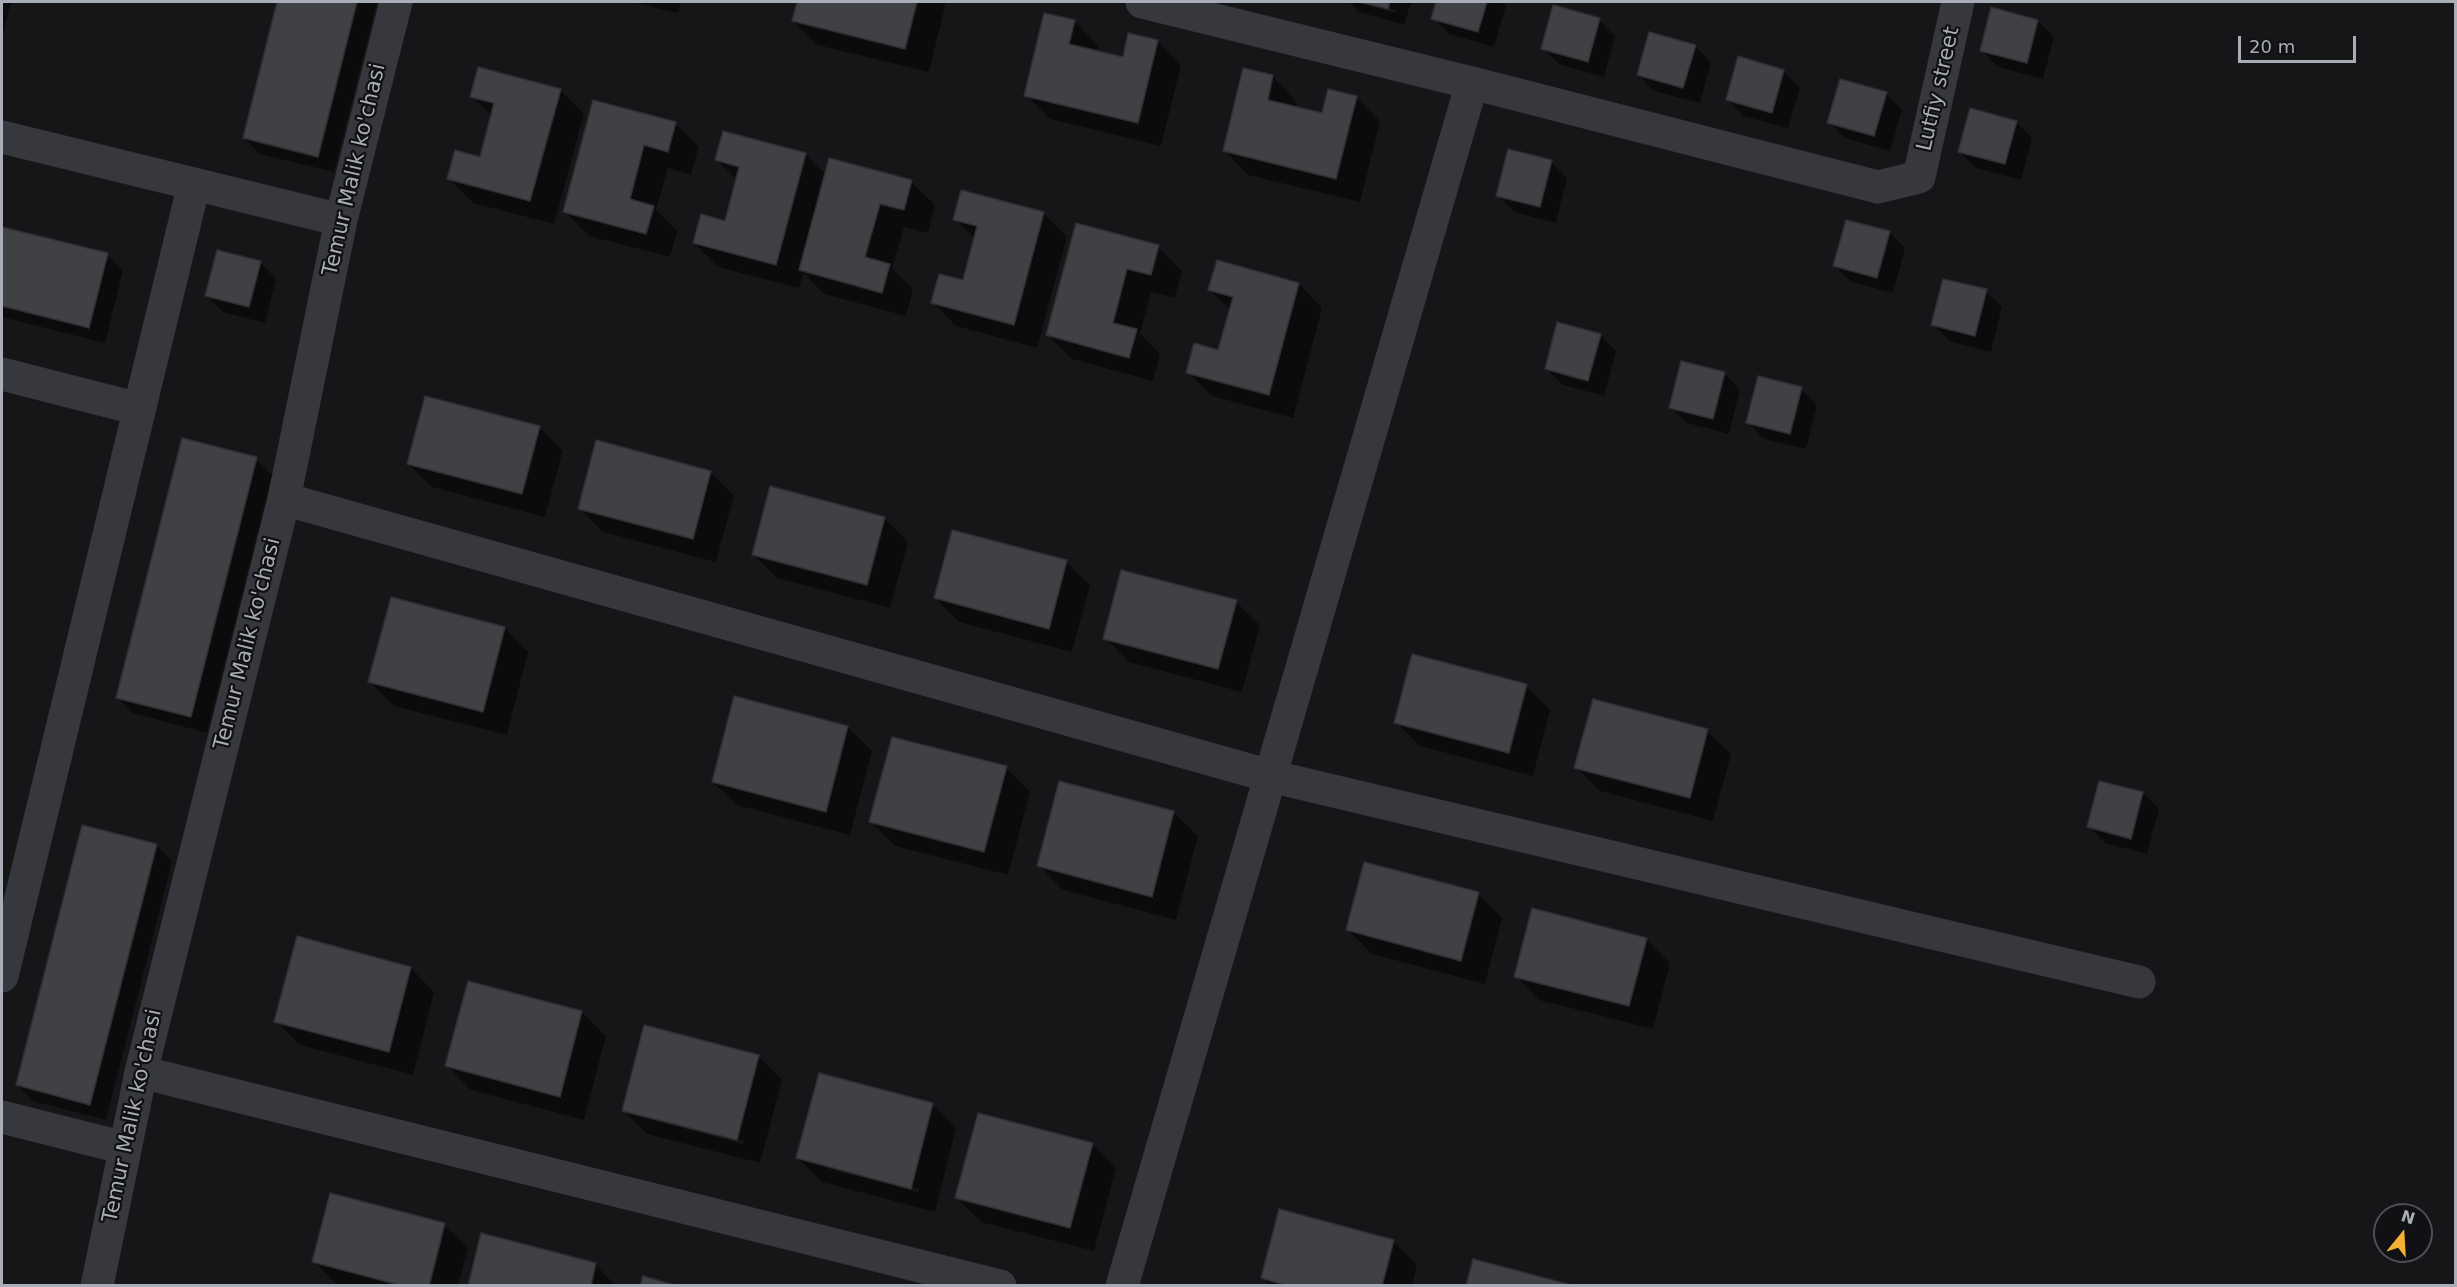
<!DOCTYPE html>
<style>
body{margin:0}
#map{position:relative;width:2457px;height:1287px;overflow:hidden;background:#161618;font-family:"DejaVu Sans",sans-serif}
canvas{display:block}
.frame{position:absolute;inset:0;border:3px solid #a8adb8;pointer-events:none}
.north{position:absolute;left:2373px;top:1203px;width:60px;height:60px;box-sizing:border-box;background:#111113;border:2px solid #4d4f55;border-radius:50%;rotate:18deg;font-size:16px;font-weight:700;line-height:24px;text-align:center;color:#a8adb8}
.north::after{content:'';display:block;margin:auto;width:21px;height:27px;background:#f2b134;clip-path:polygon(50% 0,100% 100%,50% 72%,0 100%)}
.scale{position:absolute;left:2238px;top:36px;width:118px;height:27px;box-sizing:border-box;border:3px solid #a8adb8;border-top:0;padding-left:8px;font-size:18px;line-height:21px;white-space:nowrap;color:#a8adb8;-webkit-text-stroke:4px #111113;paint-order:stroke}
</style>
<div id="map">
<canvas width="2457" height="1287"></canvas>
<div class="frame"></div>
<div class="north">N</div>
<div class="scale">20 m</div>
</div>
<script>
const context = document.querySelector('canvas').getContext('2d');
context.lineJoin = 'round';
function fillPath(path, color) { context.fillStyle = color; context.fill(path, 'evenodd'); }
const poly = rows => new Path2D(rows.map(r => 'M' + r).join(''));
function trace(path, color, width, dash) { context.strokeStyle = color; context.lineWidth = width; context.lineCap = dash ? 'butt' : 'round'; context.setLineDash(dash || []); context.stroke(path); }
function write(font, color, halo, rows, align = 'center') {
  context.font = font + ' "DejaVu Sans",sans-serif'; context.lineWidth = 4.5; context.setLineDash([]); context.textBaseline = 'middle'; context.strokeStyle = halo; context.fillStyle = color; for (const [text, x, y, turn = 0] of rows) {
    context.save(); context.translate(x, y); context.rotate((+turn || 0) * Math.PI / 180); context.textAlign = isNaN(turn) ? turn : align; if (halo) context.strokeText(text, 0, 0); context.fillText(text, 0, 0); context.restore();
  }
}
const shadow = poly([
 [2,2,11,2,2,39],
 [279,2,377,2,334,172,260,154,244,138],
 [632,2,681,2,678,13],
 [798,2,946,2,929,72,817,45,793,21],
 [1349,2,1360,2,1395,13,1396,10,1366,2,1411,2,1404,25,1359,12],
 [1438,2,1502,2,1506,6,1494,47,1449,34,1433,18],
 [1599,20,1615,36,1604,77,1559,64,1543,48],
 [1074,21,1098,45,1096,52,1124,59,1157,41,1181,65,1161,146,1050,119,1026,95],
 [2038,21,2054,37,2043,79,1998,67,1981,50],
 [1695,46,1711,62,1700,103,1654,91,1638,75],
 [1783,71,1800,88,1788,128,1743,116,1727,99],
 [1273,77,1296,101,1295,108,1323,115,1356,97,1380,121,1360,202,1248,175,1225,151],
 [560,90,584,114,554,224,473,203,449,179,481,159,492,116,472,96],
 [1886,94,1902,110,1890,151,1845,138,1829,122],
 [594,102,675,123,699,147,691,175,668,168,656,210,677,231,670,257,589,236,565,212],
 [2016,122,2032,138,2021,180,1976,168,1960,152],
 [805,154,826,175,911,182,935,205,928,233,904,227,892,269,913,289,906,316,824,294,804,273,799,288,718,267,694,243,726,222,737,180,717,160],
 [1551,162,1567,178,1556,223,1514,212,1498,195],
 [1043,213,1067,237,1037,348,956,326,932,302,964,282,975,239,955,219],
 [1077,225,1158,247,1182,271,1175,298,1151,292,1140,334,1160,354,1153,381,1072,359,1048,335],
 [2,228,107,255,123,271,105,343,2,317],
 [1889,232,1905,248,1893,293,1851,282,1835,266],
 [260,262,276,279,265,323,223,312,207,296],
 [1299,284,1322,308,1293,418,1212,396,1188,372,1219,352,1230,310,1210,290],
 [1986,291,2002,307,1991,352,1949,341,1933,324],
 [1600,335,1616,351,1604,396,1563,385,1546,369],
 [1724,373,1740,390,1729,434,1687,423,1670,407],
 [1801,389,1817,405,1806,449,1764,439,1748,423],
 [539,427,563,451,545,517,432,487,408,464],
 [256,459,272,475,207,733,133,713,117,697],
 [710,472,734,496,716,562,603,532,579,508],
 [884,518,908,542,890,608,777,578,753,554],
 [1066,562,1090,585,1072,652,959,622,935,598],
 [1236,602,1260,625,1242,692,1129,662,1105,638],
 [505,628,528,652,507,735,394,706,370,682],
 [1526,686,1550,710,1533,776,1420,746,1396,722],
 [735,698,848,727,872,751,850,835,737,805,713,782],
 [1707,731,1731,754,1713,821,1600,791,1576,767],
 [1006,768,1030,792,1008,875,895,846,871,822],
 [1061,783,1174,813,1198,836,1176,920,1063,890,1039,866],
 [2143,793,2159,809,2147,854,2105,843,2089,827],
 [156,845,172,861,106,1120,33,1101,17,1085],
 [1478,894,1502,918,1485,984,1372,954,1348,930],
 [1646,939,1670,963,1653,1029,1539,1000,1516,976],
 [411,968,434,992,413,1075,300,1045,276,1021],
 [469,983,582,1012,606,1036,584,1120,471,1090,447,1066],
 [758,1056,782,1080,760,1163,647,1134,623,1110],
 [650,1116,744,1141,743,1144,650,1119],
 [932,1104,956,1128,935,1212,822,1182,798,1158],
 [824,1164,919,1189,918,1192,824,1167],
 [1092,1144,1116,1168,1094,1251,981,1222,957,1198],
 [444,1225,468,1248,458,1286,430,1286,442,1239,439,1239,427,1286,339,1286,313,1261],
 [1393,1241,1417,1265,1412,1286,1270,1286,1263,1278],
 [596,1265,616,1286,469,1286]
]);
const building = poly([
 [277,2,357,2,318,157,243,138,277,2],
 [797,2,917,2,905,49,792,21,797,2],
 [1360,2,1390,2,1388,9,1360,2],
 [1436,2,1487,2,1478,32,1431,19,1436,2],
 [1553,5,1600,18,1588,62,1541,49,1553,5],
 [1991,7,2038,20,2027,63,1980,51,1991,7],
 [1044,13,1075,20,1069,44,1123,57,1128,33,1158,40,1138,123,1024,96,1044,13],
 [1649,32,1696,45,1683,88,1637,75,1649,32],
 [1738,56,1784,70,1772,113,1726,100,1738,56],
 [478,67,561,89,530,201,447,179,455,150,480,157,494,103,470,97,478,67],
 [1243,68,1273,75,1268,100,1322,113,1328,89,1357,96,1336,179,1223,151,1243,68],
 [1840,79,1887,92,1874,136,1827,123,1840,79],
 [593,100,676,122,668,152,644,145,630,199,654,206,646,234,563,212,593,100],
 [1970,108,2017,121,2005,164,1958,152,1970,108],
 [723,131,806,153,776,265,693,243,701,214,725,221,739,167,715,160,723,131],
 [1508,149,1552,160,1540,207,1496,196,1508,149],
 [829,158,912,180,904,210,880,204,865,257,890,264,882,293,799,270,829,158],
 [961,190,1044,212,1014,325,931,303,939,274,963,280,977,226,953,220,961,190],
 [1846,220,1890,231,1877,278,1833,266,1846,220],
 [1076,223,1159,245,1151,275,1127,269,1113,323,1137,329,1129,358,1046,335,1076,223],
 [2,227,108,253,89,328,2,306,2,227],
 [217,250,261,261,249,307,205,296,217,250],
 [1217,260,1299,283,1269,395,1186,373,1194,343,1218,350,1233,297,1208,290,1217,260],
 [1943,279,1987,289,1975,336,1931,325,1943,279],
 [1557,322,1601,334,1588,381,1545,369,1557,322],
 [1681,361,1725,372,1713,419,1669,408,1681,361],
 [1758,376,1802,387,1790,434,1746,423,1758,376],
 [425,396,540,426,522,494,407,464,425,396],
 [182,438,257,457,191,717,116,698,182,438],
 [596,440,711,471,693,539,578,509,596,440],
 [770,486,885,517,867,585,752,555,770,486],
 [952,530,1067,560,1049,629,934,598,952,530],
 [1121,570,1237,600,1218,669,1103,639,1121,570],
 [391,597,505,627,483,712,368,682,391,597],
 [1412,654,1527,684,1509,753,1394,723,1412,654],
 [734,696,848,726,826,812,712,782,734,696],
 [1593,699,1708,729,1690,798,1574,768,1593,699],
 [892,737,1007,766,984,852,869,822,892,737],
 [1059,781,1174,811,1152,897,1037,866,1059,781],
 [2099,781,2143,792,2131,839,2087,827,2099,781],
 [82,825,157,844,90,1105,16,1085,82,825],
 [1364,862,1479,892,1461,961,1346,930,1364,862],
 [1532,908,1647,938,1629,1006,1514,977,1532,908],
 [297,936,411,967,389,1052,274,1022,297,936],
 [468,981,582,1011,560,1097,445,1066,468,981],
 [644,1025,759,1055,737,1140,622,1111,644,1025],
 [819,1073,933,1103,911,1189,796,1158,819,1073],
 [978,1113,1093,1143,1070,1228,955,1198,978,1113],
 [330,1193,445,1223,429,1286,403,1286,312,1262,330,1193],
 [1279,1209,1394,1240,1382,1286,1288,1286,1261,1278,1279,1209],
 [481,1233,596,1263,591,1286,468,1286,481,1233],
 [1473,1259,1575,1286,1466,1286,1473,1259],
 [643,1276,678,1286,640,1286,643,1276]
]);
const minor = poly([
 [1142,2,1472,83,1878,187,1919,177,1958,2],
 [2,137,341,220],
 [2,374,139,409],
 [284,499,1270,776,2139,982],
 [2,976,194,184],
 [141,1072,1000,1286],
 [2,1117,125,1148],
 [97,1286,141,1072,284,499,341,220,396,2],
 [1122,1286,1472,83]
]);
const streetNames = [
 ["Lutfiy street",1939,89,-77],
 ["Temur Malik ko'chasi",355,170,-77],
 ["Temur Malik ko'chasi",248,644,-76],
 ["Temur Malik ko'chasi",133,1116,-78]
];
fillPath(shadow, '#0007');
fillPath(building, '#404145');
trace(building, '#303034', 1.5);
trace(minor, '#37383d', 33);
write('21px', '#a8adb8', '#111113', streetNames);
</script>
